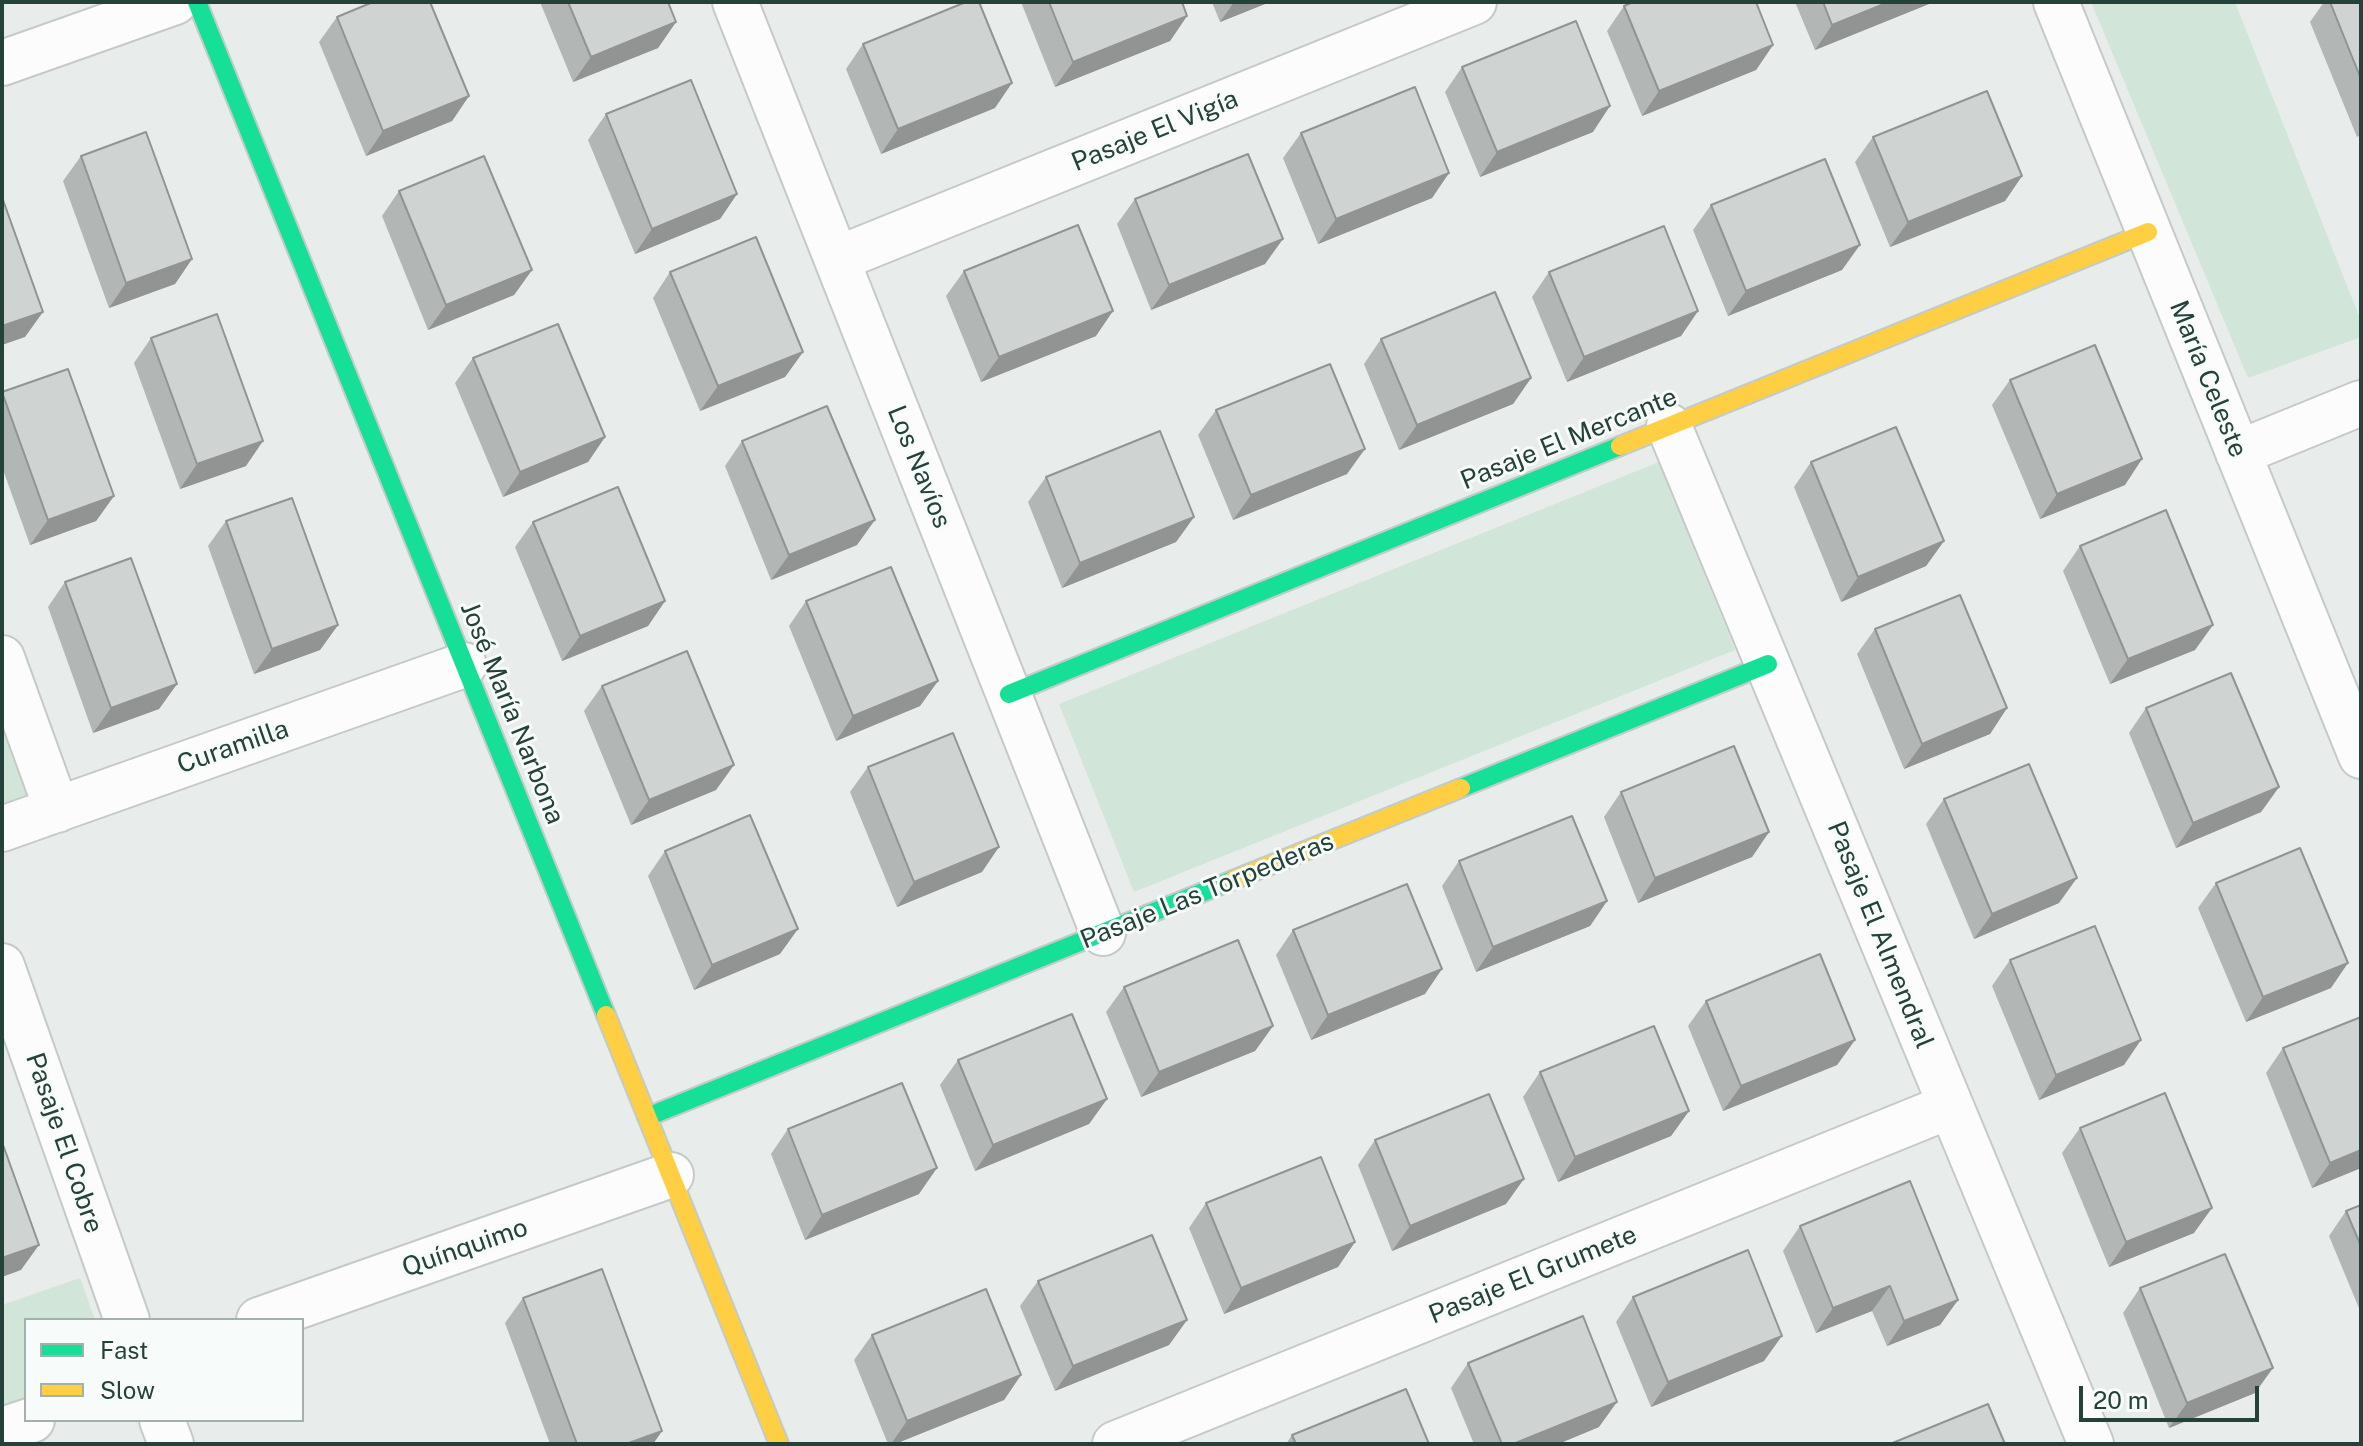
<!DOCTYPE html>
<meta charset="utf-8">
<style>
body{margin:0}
#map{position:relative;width:2363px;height:1446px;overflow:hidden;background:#e8edeb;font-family:"Public Sans",sans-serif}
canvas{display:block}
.frame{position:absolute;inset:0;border:4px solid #24423a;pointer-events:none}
.legend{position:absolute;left:24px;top:1318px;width:280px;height:104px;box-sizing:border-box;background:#f7fbf9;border:2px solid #a3b1ad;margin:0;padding:10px 14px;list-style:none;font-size:24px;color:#24423a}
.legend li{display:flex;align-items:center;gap:16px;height:40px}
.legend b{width:40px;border:2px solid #a3b1ad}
.scale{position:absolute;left:2079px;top:1386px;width:180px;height:36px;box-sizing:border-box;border:4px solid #24423a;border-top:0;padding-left:10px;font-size:24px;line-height:28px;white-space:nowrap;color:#24423a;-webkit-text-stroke:6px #f7fbf9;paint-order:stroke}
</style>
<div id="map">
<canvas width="2363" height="1446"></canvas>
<div class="frame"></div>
<ul class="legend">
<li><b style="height:10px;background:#16e098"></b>Fast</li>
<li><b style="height:10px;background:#ffcf43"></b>Slow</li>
</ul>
<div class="scale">20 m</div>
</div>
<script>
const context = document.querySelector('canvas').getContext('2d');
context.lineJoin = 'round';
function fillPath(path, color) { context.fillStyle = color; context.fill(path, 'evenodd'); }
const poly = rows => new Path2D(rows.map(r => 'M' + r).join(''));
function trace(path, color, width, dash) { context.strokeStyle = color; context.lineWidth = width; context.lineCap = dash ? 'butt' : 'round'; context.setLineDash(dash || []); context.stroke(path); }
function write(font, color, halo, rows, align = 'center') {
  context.font = font + ' "Public Sans",sans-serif'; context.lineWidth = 6; context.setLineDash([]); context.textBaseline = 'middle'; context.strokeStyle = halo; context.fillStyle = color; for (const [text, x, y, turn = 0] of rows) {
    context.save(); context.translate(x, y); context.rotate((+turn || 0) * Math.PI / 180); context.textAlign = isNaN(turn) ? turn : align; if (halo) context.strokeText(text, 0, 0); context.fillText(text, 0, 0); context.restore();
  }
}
const green = poly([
 [2091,2,2235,2,2361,321,2361,337,2248,378],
 [1659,462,1735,650,1134,892,1059,704],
 [2,712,33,793,2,804],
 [80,1278,95,1320,26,1320,26,1400,2,1408,2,1305]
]);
const street = poly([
 [735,2,1103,933],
 [2056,2,2361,756],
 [2,63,175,2],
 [837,259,1474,2],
 [1669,426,2091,1444],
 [2238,453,2361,403],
 [2,658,57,810],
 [2,829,464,665],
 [2,966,127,1320],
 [259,1320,671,1175],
 [162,1420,171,1444],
 [2,1430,32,1420],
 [1115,1444,1950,1106]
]);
const fast = poly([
 [197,2,606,1015],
 [1009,694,1620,446],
 [1461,788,1768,664],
 [647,1117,1233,880]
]);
const slow = poly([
 [1620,446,2148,232],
 [1233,880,1461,788],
 [606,1015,779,1444]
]);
const wall = poly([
 [540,2,668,2,676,22,658,48,573,82],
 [1021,2,1182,2,1187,16,1170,41,1055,87],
 [1212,2,1270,2,1220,22],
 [1795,2,1930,2,1929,4,1815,50],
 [2324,2,2361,2,2361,135,2357,137,2310,22],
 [1624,6,1773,45,1756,70,1642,116,1607,31],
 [337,17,469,96,452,121,366,156,319,42],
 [863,44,995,108,881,154,846,69],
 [1462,67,1593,132,1480,177,1445,92],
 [606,114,737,194,720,219,635,254,588,140],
 [1301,133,1449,173,1432,198,1318,244,1283,158],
 [1873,137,2022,176,2005,201,1890,247,1855,162],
 [81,156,192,259,175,284,109,308,63,181],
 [399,191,532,270,514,295,428,330,382,216],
 [1135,199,1265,264,1151,310,1117,224],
 [1711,205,1842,270,1728,316,1693,230],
 [964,271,1096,336,981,382,946,296],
 [670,272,803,352,785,377,700,411,653,298],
 [1549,272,1698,311,1681,336,1567,382,1532,297],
 [151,338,246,466,180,489,134,363],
 [1381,339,1531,378,1513,404,1399,450,1364,364],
 [473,358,605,437,588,462,503,497,455,383],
 [2010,380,2125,485,2040,519,1992,405],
 [2,392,114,496,96,521,30,545,2,467],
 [1216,410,1347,474,1233,520,1198,435],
 [742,441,857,545,771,580,725,466],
 [1811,462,1944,541,1926,566,1841,602,1794,487],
 [1046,477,1194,517,1176,542,1062,588,1028,502],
 [226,521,338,625,320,650,254,674,208,546],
 [533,522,665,601,648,626,562,661,515,547],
 [2080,546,2195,650,2110,684,2063,571],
 [65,582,177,684,159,709,93,733,48,607],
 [806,601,938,681,920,706,836,741,789,626],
 [1875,629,2007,708,1990,734,1904,769,1857,654],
 [602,686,716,790,631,825,584,711],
 [2146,708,2279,787,2261,812,2176,848,2129,733],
 [868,767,982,872,897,907,850,792],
 [1621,792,1769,832,1752,857,1638,903,1604,817],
 [1944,799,2059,903,1974,939,1926,824],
 [665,851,780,954,694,990,648,876],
 [1459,861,1607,901,1590,926,1476,972,1442,886],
 [2216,883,2331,988,2246,1022,2198,908],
 [1293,930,1425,994,1311,1040,1276,955],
 [2010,960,2124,1065,2039,1100,1992,986],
 [1124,987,1273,1026,1255,1051,1141,1097,1106,1012],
 [1706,1001,1855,1040,1837,1065,1723,1111,1688,1026],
 [2283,1048,2361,1168,2312,1188,2266,1073],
 [958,1060,1107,1099,1089,1124,975,1171,940,1085],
 [1540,1072,1689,1111,1671,1136,1558,1182,1523,1097],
 [2080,1128,2194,1233,2109,1267,2062,1153],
 [788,1129,919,1194,805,1240,771,1154],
 [1375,1140,1506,1204,1392,1251,1358,1165],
 [1206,1203,1355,1242,1338,1267,1224,1314,1189,1228],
 [2361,1205,2361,1313,2329,1236,2346,1211],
 [1800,1226,1958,1300,1940,1325,1887,1346,1872,1311,1816,1333,1783,1251],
 [1038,1281,1187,1320,1169,1345,1055,1391,1020,1306],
 [2140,1288,2255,1393,2169,1428,2123,1313],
 [1633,1297,1764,1361,1651,1407,1616,1322],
 [523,1298,662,1431,653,1444,550,1444,505,1323],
 [872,1335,1021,1375,1004,1400,895,1444,888,1444,854,1360],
 [1468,1363,1599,1427,1558,1444,1474,1444,1451,1388],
 [1292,1435,1429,1444,1286,1444]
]);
const shadedWall = poly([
 [1234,2,1270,2,1220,22],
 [1889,2,1930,2,1929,4,1815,50,1832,25],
 [1187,16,1170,41,1055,87,1073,62],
 [676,22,658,48,573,82,591,57],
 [1773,45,1756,70,1642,116,1659,91],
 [1012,83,995,108,881,154,898,129],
 [469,96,452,121,366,156,383,131],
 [1610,106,1593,132,1480,177,1497,152],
 [1449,173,1432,198,1318,244,1336,219],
 [2022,176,2005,201,1890,247,1908,222],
 [737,194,720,219,635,254,652,229],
 [1283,239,1265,264,1151,310,1169,285],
 [1860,245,1842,270,1728,316,1746,291],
 [192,259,175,284,109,308,126,283],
 [532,270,514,295,428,330,446,305],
 [1113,311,1096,336,981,382,999,357],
 [1698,311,1681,336,1567,382,1584,357],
 [43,312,25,337,2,345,2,326],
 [803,352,785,377,700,411,718,386],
 [1531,378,1513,404,1399,450,1417,425],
 [605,437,588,462,503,497,520,472],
 [263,441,246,466,180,489,197,464],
 [1365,449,1347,474,1233,520,1251,495],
 [2142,459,2125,485,2040,519,2057,494],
 [114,496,96,521,30,545,48,520],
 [1194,517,1176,542,1062,588,1080,563],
 [875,520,857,545,771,580,789,555],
 [1944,541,1926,566,1841,602,1858,577],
 [665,601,648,626,562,661,580,636],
 [338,625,320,650,254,674,272,649],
 [2213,625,2195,650,2110,684,2128,659],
 [938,681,920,706,836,741,853,716],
 [177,684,159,709,93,733,111,708],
 [2007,708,1990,734,1904,769,1922,744],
 [734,765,716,790,631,825,649,800],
 [2279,787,2261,812,2176,848,2193,823],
 [1769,832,1752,857,1638,903,1655,878],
 [999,847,982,872,897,907,914,882],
 [2077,878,2059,903,1974,939,1992,914],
 [1607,901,1590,926,1476,972,1493,947],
 [798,929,780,954,694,990,712,965],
 [2348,963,2331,988,2246,1022,2263,997],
 [1442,969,1425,994,1311,1040,1328,1015],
 [1273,1026,1255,1051,1141,1097,1159,1072],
 [1855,1040,1837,1065,1723,1111,1741,1086],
 [2141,1040,2124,1065,2039,1100,2056,1075],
 [1107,1099,1089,1124,975,1171,993,1145],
 [1689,1111,1671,1136,1558,1182,1575,1157],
 [2361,1150,2361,1168,2312,1188,2330,1163],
 [937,1168,919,1194,805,1240,822,1215],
 [1524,1179,1506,1204,1392,1251,1410,1226],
 [2212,1208,2194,1233,2109,1267,2126,1242],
 [1355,1242,1338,1267,1224,1314,1241,1288],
 [39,1245,21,1270,2,1277,2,1258],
 [1890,1286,1872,1311,1816,1333,1833,1308],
 [1958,1300,1940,1325,1887,1346,1904,1321],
 [1187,1320,1169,1345,1055,1391,1073,1366],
 [1782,1336,1764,1361,1651,1407,1668,1382],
 [2273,1368,2255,1393,2169,1428,2187,1403],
 [1021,1375,1004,1400,895,1444,891,1444,907,1421],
 [1617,1402,1599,1427,1558,1444,1513,1444],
 [662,1431,653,1444,626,1444]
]);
const building = poly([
 [373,2,430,2,469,96,383,131,337,17,373,2],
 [568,2,668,2,676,22,591,57,568,2],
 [966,2,979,2,1012,83,898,129,863,44,966,2],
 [1049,2,1182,2,1187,16,1073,62,1049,2],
 [1633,2,1756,2,1773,45,1659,91,1624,6,1633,2],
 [1823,2,1889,2,1832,25,1823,2],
 [2330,2,2361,2,2361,79,2330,2],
 [1576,21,1610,106,1497,152,1462,67,1576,21],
 [691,80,737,194,652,229,606,114,691,80],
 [1415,87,1449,173,1336,219,1301,133,1415,87],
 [1987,91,2022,176,1908,222,1873,137,1987,91],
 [146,132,192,259,126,283,81,156,146,132],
 [1248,154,1283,239,1169,285,1135,199,1248,154],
 [484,156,532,270,446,305,399,191,484,156],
 [1825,159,1860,245,1746,291,1711,205,1825,159],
 [2,197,43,312,2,326,2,197],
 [1078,225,1113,311,999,357,964,271,1078,225],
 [1664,226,1698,311,1584,357,1549,272,1664,226],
 [756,237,803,352,718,386,670,272,756,237],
 [1495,292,1531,378,1417,425,1381,339,1495,292],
 [217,314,263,441,197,464,151,338,217,314],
 [558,324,605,437,520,472,473,358,558,324],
 [2095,345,2142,459,2057,494,2010,380,2095,345],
 [1330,364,1365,449,1251,495,1216,410,1330,364],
 [68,369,114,496,48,520,2,392,68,369],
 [827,406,875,520,789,555,742,441,827,406],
 [1896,427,1944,541,1858,577,1811,462,1896,427],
 [1160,431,1194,517,1080,563,1046,477,1160,431],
 [618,487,665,601,580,636,533,522,618,487],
 [292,498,338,625,272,649,226,521,292,498],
 [2166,510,2213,625,2128,659,2080,546,2166,510],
 [131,558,177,684,111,708,65,582,131,558],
 [891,567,938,681,853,716,806,601,891,567],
 [1960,595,2007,708,1922,744,1875,629,1960,595],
 [687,651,734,765,649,800,602,686,687,651],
 [2231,673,2279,787,2193,823,2146,708,2231,673],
 [953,733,999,847,914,882,868,767,953,733],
 [1734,746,1769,832,1655,878,1621,792,1734,746],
 [2029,764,2077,878,1992,914,1944,799,2029,764],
 [750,815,798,929,712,965,665,851,750,815],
 [1572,816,1607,901,1493,947,1459,861,1572,816],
 [2300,848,2348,963,2263,997,2216,883,2300,848],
 [1407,884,1442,969,1328,1015,1293,930,1407,884],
 [2095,926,2141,1040,2056,1075,2010,960,2095,926],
 [1238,940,1273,1026,1159,1072,1124,987,1238,940],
 [1820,954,1855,1040,1741,1086,1706,1001,1820,954],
 [1072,1014,1107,1099,993,1145,958,1060,1072,1014],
 [2361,1017,2361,1150,2330,1163,2283,1048,2361,1017],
 [1654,1026,1689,1111,1575,1157,1540,1072,1654,1026],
 [902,1083,937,1168,822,1215,788,1129,902,1083],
 [2165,1093,2212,1208,2126,1242,2080,1128,2165,1093],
 [1489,1094,1524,1179,1410,1226,1375,1140,1489,1094],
 [2,1142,39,1245,2,1258,2,1142],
 [1321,1157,1355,1242,1241,1288,1206,1203,1321,1157],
 [1910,1181,1958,1300,1904,1321,1890,1286,1833,1308,1800,1226,1910,1181],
 [2361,1205,2361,1246,2346,1211,2361,1205],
 [1152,1235,1187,1320,1073,1366,1038,1281,1152,1235],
 [1748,1250,1782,1336,1668,1382,1633,1297,1748,1250],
 [2225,1254,2273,1368,2187,1403,2140,1288,2225,1254],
 [602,1269,662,1431,626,1444,577,1444,523,1298,602,1269],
 [986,1289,1021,1375,907,1421,872,1335,986,1289],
 [1583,1316,1617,1402,1513,1444,1502,1444,1468,1363,1583,1316],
 [1406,1389,1429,1444,1296,1444,1292,1435,1406,1389],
 [1988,1404,2005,1444,1890,1444,1988,1404]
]);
const streetNames = [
 ["Pasaje El Vigía",1155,131,-22],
 ["María Celeste",2208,379,68],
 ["Pasaje El Mercante",1569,439,-22],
 ["Los Navíos",919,467,68],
 ["José María Narbona",512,713,68],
 ["Curamilla",233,747,-19],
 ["Pasaje Las Torpederas",1207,891,-22],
 ["Pasaje El Almendral",1880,935,68],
 ["Pasaje El Cobre",64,1143,71],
 ["Quínquimo",465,1248,-19],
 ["Pasaje El Grumete",1533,1275,-22]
];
fillPath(green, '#d1e6d8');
trace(street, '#c5cac8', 48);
trace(fast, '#c3cbc8', 22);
trace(slow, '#c3cbc8', 22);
trace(street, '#fcfcfc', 44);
trace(fast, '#16e098', 18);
trace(slow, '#ffcf43', 18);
fillPath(wall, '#b2b6b5');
fillPath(shadedWall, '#919493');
fillPath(building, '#cfd4d2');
trace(building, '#919493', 2);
write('26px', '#24423a', '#f7fbf9', streetNames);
</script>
